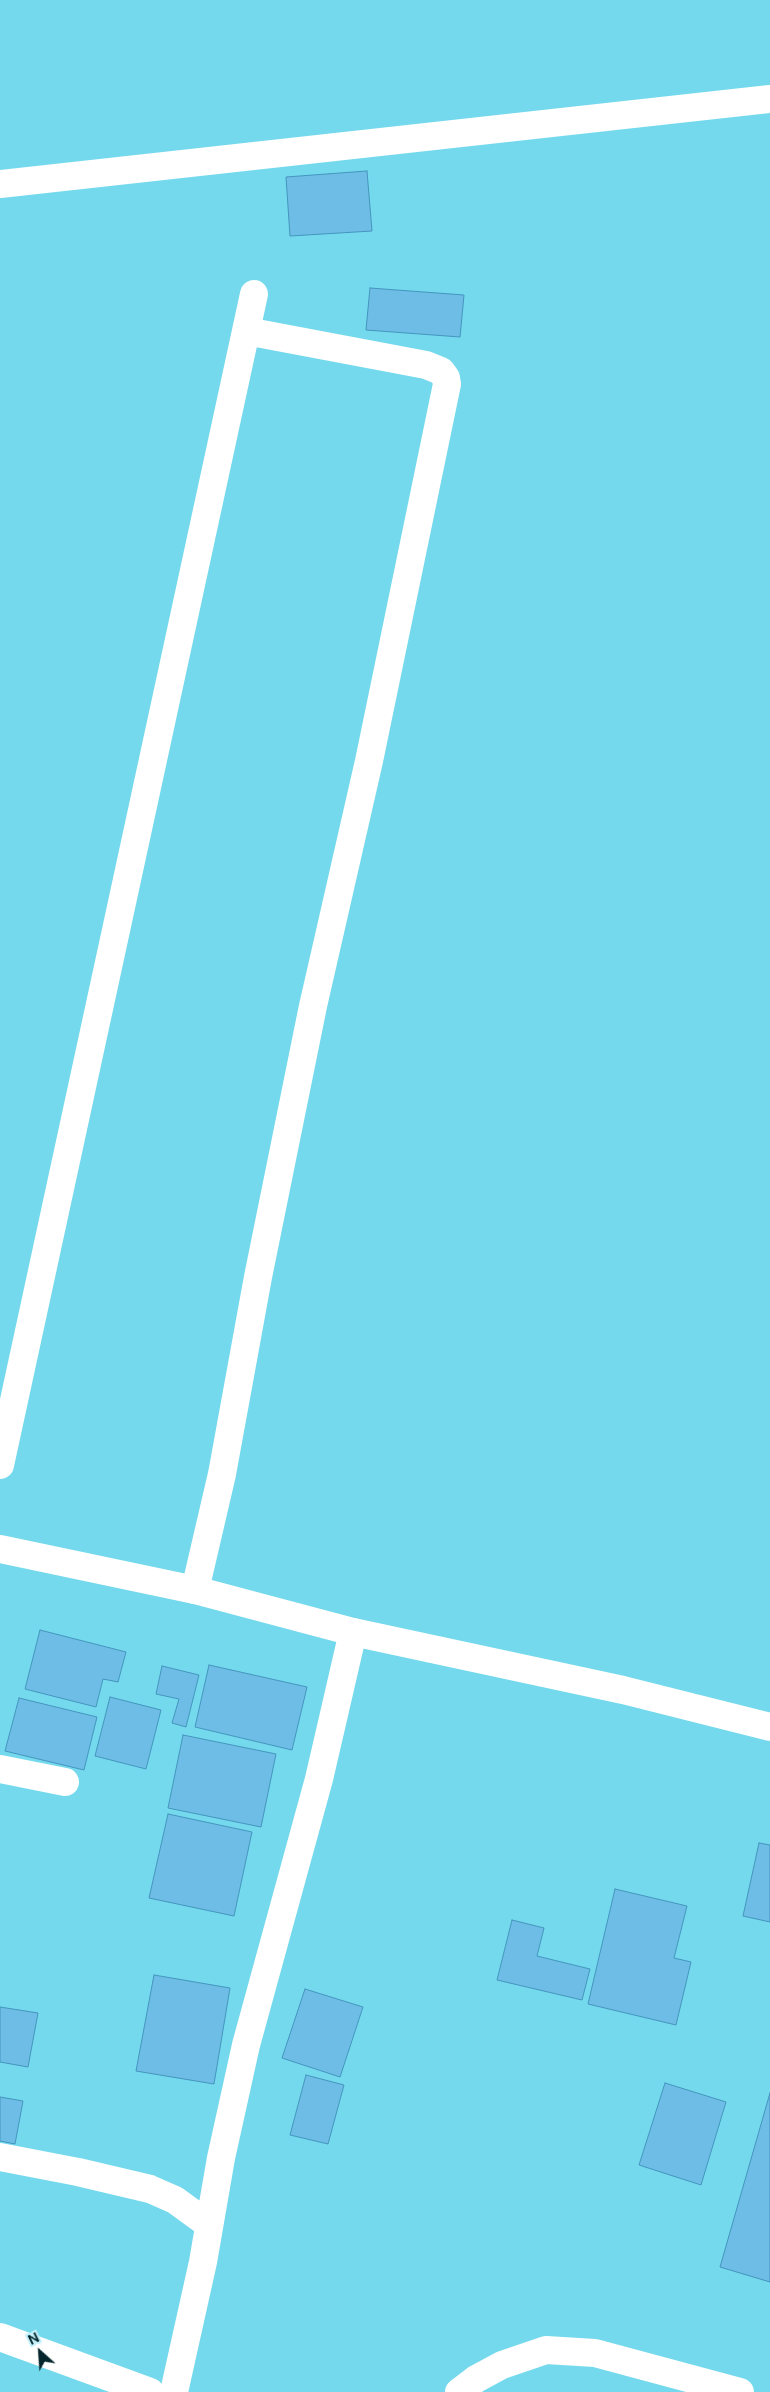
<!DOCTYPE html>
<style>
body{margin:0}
#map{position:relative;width:770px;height:2392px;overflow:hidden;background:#74d9ed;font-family:"DM Sans",sans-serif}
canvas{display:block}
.north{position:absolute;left:15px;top:2327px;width:50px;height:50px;-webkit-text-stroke:4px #c3f1fb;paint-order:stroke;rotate:334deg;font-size:14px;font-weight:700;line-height:20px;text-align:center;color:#05262d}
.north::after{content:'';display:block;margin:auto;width:18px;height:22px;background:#05262d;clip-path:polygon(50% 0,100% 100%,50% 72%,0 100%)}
</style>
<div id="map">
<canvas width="770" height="2392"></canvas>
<div class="north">N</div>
</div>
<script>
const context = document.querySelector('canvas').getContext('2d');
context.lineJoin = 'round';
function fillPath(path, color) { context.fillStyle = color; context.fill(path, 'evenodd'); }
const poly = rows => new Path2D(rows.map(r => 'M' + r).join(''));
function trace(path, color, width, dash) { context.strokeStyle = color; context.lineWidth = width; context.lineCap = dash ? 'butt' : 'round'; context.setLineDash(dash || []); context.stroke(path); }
const building = poly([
 [367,171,372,231,290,236,286,177,367,171],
 [370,288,464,295,460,337,366,330,370,288],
 [40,1630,126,1652,118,1682,103,1679,96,1707,25,1689,40,1630],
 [209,1665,307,1687,292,1750,195,1727,209,1665],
 [162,1666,199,1675,186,1727,172,1723,179,1699,156,1694,162,1666],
 [110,1697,161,1710,146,1769,95,1756,110,1697],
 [19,1698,97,1717,84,1770,5,1751,19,1698],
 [183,1735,276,1754,261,1827,168,1808,183,1735],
 [168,1814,252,1832,234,1916,149,1898,168,1814],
 [759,1843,770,1845,770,1922,743,1916,759,1843],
 [615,1889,687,1906,674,1958,691,1962,676,2025,588,2004,615,1889],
 [512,1920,544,1928,537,1956,590,1969,582,2000,497,1980,512,1920],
 [154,1975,230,1988,214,2084,136,2071,154,1975],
 [305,1989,363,2007,340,2077,282,2058,305,1989],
 [0,2007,38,2013,28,2067,0,2062,0,2007],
 [306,2075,344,2085,328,2144,290,2135,306,2075],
 [665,2083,726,2102,701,2185,639,2165,665,2083],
 [770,2093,770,2282,720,2267,770,2093],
 [0,2097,23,2101,15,2144,0,2141,0,2097]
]);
const minor = poly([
 [0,184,770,99],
 [0,1465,254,294],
 [195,1590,222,1474,258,1277,313,1006,369,761,447,384,446,378,441,371,426,365,246,331],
 [0,1769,65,1782],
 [0,2157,78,2172,150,2189,175,2200,208,2224],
 [0,2337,150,2392],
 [174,2392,203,2262,221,2158,246,2045,319,1779,353,1632],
 [459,2392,476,2379,502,2365,546,2350,595,2353,740,2392]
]);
const major = poly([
 [0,1549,195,1590,353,1632,623,1690,770,1727]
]);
fillPath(building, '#6dbde6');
trace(building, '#4495bd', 1);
trace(minor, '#fff', 28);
trace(major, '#fff', 28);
</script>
